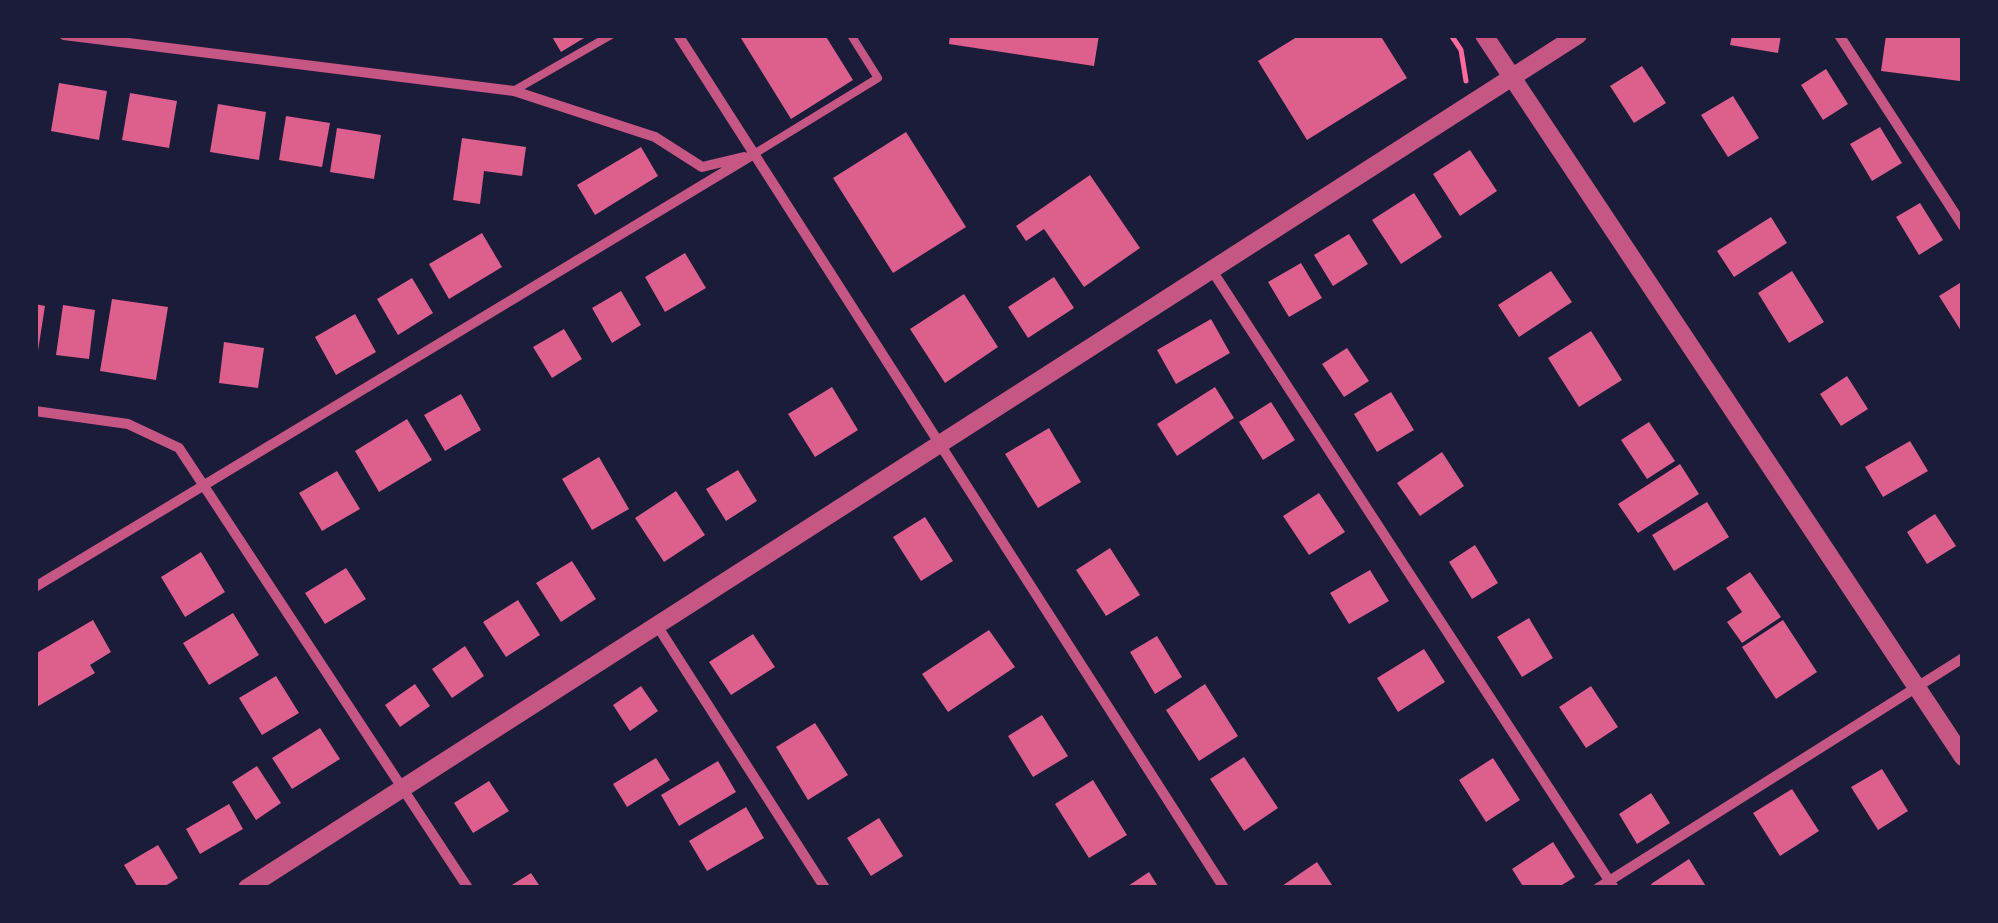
<!DOCTYPE html>
<style>
body{margin:0}
#map{position:relative;width:1998px;height:923px;overflow:hidden;background:#1b1b3a;font-family:"Nunito Sans",sans-serif}
canvas{display:block}
.frame{position:absolute;inset:0;border:38px solid #1b1b3a;pointer-events:none}
</style>
<div id="map">
<canvas width="1998" height="923"></canvas>
<div class="frame"></div>
</div>
<script>
const context = document.querySelector('canvas').getContext('2d');
context.lineJoin = 'round';
function fillPath(path, color) { context.fillStyle = color; context.fill(path, 'evenodd'); }
const poly = rows => new Path2D(rows.map(r => 'M' + r).join(''));
function trace(path, color, width, dash) { context.strokeStyle = color; context.lineWidth = width; context.lineCap = dash ? 'butt' : 'round'; context.setLineDash(dash || []); context.stroke(path); }
const building = poly([
 [551,35,589,35,561,52],
 [739,35,825,35,853,80,791,119],
 [950,35,1099,35,1094,66,949,44],
 [1300,35,1380,35,1407,78,1307,140,1258,61],
 [1732,35,1781,35,1778,53,1730,45],
 [1886,35,1963,35,1960,81,1881,71],
 [1642,66,1666,103,1634,123,1610,86],
 [1826,69,1848,104,1823,120,1801,85],
 [59,83,107,91,99,140,51,131],
 [130,93,177,101,169,148,122,140],
 [1733,96,1759,138,1728,157,1701,115],
 [218,104,266,112,259,160,210,152],
 [286,116,330,123,322,167,279,160],
 [1880,127,1902,163,1872,181,1850,144],
 [337,128,381,135,374,179,330,172],
 [906,132,966,227,893,273,833,178],
 [462,138,526,147,522,176,484,171,480,204,453,200],
 [641,147,658,176,595,215,577,185],
 [1470,150,1497,191,1460,216,1433,174],
 [1090,175,1140,248,1084,287,1044,229,1026,241,1016,226],
 [1414,193,1442,237,1401,264,1372,220],
 [1920,203,1943,240,1919,255,1896,217],
 [1771,217,1787,243,1734,277,1717,251],
 [482,233,502,267,449,299,429,264],
 [1349,234,1368,264,1333,286,1314,255],
 [685,253,706,288,665,312,645,277],
 [1301,263,1322,298,1289,317,1268,282],
 [1551,271,1572,302,1519,337,1498,305],
 [1792,271,1824,322,1789,343,1758,293],
 [1054,277,1074,308,1028,338,1008,307],
 [412,278,433,313,398,335,377,299],
 [1963,281,1963,334,1939,296],
 [621,291,641,325,612,343,592,308],
 [964,294,998,347,945,383,910,329],
 [112,299,168,307,156,380,100,371],
 [35,304,45,306,37,357,35,356],
 [63,305,95,310,89,359,56,355],
 [355,314,376,352,336,375,315,337],
 [1211,319,1230,353,1176,384,1157,350],
 [564,329,582,359,552,378,533,347],
 [1591,331,1622,380,1579,407,1548,358],
 [224,342,264,348,258,388,219,383],
 [1347,348,1369,381,1344,397,1322,364],
 [1847,376,1868,409,1841,426,1820,394],
 [832,387,858,430,815,457,788,414],
 [1215,387,1234,418,1177,456,1157,424],
 [1391,392,1414,430,1377,452,1354,414],
 [461,394,481,430,445,451,424,415],
 [1271,402,1295,440,1263,460,1239,422],
 [407,419,432,460,379,492,355,451],
 [1649,422,1675,461,1647,479,1621,440],
 [1049,428,1081,482,1038,508,1005,454],
 [1910,441,1928,471,1883,497,1865,467],
 [1442,452,1464,486,1420,516,1397,483],
 [599,457,629,509,592,530,562,479],
 [1680,464,1699,494,1638,533,1618,504],
 [738,470,757,501,726,521,706,489],
 [337,471,360,509,322,531,299,493],
 [676,491,705,535,664,562,635,518],
 [1319,493,1345,532,1309,555,1283,516],
 [1707,502,1729,537,1674,571,1652,535],
 [1935,514,1956,546,1927,564,1907,532],
 [925,517,953,561,921,581,893,537],
 [1475,545,1498,583,1472,599,1449,562],
 [1110,548,1140,595,1106,616,1076,570],
 [201,552,225,592,185,617,161,577],
 [572,561,596,599,561,622,536,583],
 [346,568,366,599,325,624,305,593],
 [1370,570,1389,601,1349,624,1330,593],
 [1750,572,1781,617,1742,643,1727,622,1742,612,1726,588],
 [518,600,540,635,506,657,483,622],
 [233,613,259,655,209,685,183,643],
 [1529,618,1553,658,1522,677,1497,637],
 [93,620,111,652,90,665,95,673,35,708,35,654],
 [1783,620,1817,672,1776,699,1742,647],
 [989,630,1015,667,948,712,922,674],
 [753,634,775,667,731,695,709,662],
 [1157,636,1182,677,1155,694,1130,652],
 [465,646,484,676,452,698,432,669],
 [1424,649,1445,682,1398,712,1377,678],
 [276,676,299,713,262,735,239,698],
 [415,684,430,706,400,727,385,705],
 [1205,684,1238,736,1199,761,1166,710],
 [641,686,658,711,630,731,613,705],
 [1591,686,1618,727,1586,748,1559,707],
 [1042,715,1068,756,1033,777,1008,736],
 [815,723,848,775,808,800,776,747],
 [320,728,340,759,292,789,272,758],
 [1244,757,1278,808,1244,831,1210,779],
 [656,758,670,780,627,807,613,784],
 [1493,758,1520,800,1486,822,1459,780],
 [718,761,736,792,679,826,661,795],
 [257,766,281,803,256,820,232,782],
 [1882,769,1908,811,1878,830,1851,787],
 [1093,780,1127,835,1089,858,1055,804],
 [489,781,509,811,473,833,454,803],
 [1792,789,1819,831,1780,856,1753,813],
 [1651,793,1670,823,1637,844,1619,814],
 [229,804,243,829,200,854,186,829],
 [746,807,764,838,707,871,689,841],
 [879,818,903,856,871,876,847,838],
 [1553,842,1575,877,1557,888,1524,888,1512,869],
 [158,845,178,878,162,888,138,888,124,865],
 [1689,859,1707,888,1654,888,1651,884],
 [1317,862,1334,888,1279,888],
 [1149,872,1159,888,1125,888],
 [531,873,541,888,507,888]
]);
const path = poly([
 [1451,35,1461,50,1466,81]
]);
const service = poly([
 [515,90,611,35],
 [754,154,878,78,851,35]
]);
const minor = poly([
 [64,35,514,91,655,137,702,167,744,157],
 [678,35,1224,888],
 [1839,35,1963,226],
 [1213,272,1614,888],
 [35,411,128,424,179,448,468,888],
 [35,587,754,154],
 [658,627,825,888],
 [1598,888,1963,658]
]);
const tertiary = poly([
 [1484,35,1963,757],
 [247,888,1578,35]
]);
fillPath(building, '#dd5f8e');
trace(path, '#ff6b9d', 5);
trace(service, '#c65784', 8);
trace(minor, '#c65784', 10);
trace(tertiary, '#c65784', 18);
</script>
